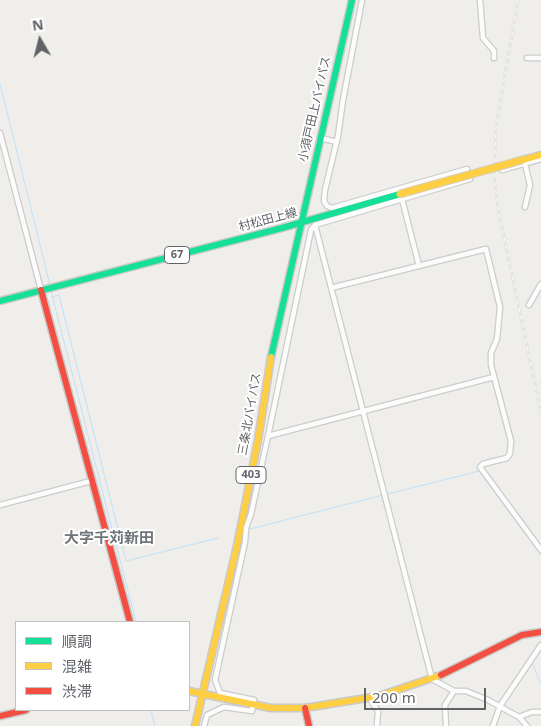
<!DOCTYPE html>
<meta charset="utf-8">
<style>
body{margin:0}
#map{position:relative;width:541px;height:726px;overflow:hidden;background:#efeeea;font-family:"Noto Sans","Noto Sans JP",sans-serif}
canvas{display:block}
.legend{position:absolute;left:15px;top:621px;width:175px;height:90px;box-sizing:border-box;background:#fff;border:1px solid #bfc1c3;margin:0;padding:6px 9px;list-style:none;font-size:15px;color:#5f6368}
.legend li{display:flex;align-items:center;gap:10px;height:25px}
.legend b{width:25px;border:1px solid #bfc1c3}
.north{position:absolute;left:15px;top:15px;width:50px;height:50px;-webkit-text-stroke:4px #fff;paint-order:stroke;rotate:352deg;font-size:14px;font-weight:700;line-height:20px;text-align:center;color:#5f6368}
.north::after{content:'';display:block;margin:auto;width:18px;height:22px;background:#5f6368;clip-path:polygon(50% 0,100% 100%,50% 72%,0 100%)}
.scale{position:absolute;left:364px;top:688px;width:122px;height:22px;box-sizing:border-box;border:2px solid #5f6368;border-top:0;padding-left:6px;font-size:15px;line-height:18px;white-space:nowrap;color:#5f6368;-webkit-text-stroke:4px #fff;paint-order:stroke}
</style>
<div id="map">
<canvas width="541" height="726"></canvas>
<ul class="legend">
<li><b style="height:6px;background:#16e098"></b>順調</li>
<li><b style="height:6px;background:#ffcf43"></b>混雑</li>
<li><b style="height:6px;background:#f24e42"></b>渋滞</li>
</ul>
<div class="north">N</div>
<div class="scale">200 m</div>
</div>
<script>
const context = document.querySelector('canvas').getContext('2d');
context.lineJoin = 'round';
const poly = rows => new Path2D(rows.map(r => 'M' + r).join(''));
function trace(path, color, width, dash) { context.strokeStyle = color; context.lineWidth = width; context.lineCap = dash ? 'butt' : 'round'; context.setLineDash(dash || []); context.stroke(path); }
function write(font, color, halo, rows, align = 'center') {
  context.font = font + ' "Noto Sans","Noto Sans JP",sans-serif'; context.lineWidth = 4; context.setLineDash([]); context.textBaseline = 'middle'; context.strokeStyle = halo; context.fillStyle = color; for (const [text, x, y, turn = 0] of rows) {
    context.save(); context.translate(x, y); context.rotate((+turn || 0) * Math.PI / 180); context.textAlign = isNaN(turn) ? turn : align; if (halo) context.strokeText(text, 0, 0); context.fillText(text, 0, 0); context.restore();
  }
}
const stream = poly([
 [0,84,50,285],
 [51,291,136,622],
 [52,297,59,295,126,561,218,538],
 [540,384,541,383],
 [387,494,479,471,541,555],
 [250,529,383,495],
 [541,650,532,663,541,684],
 [151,710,155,726]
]);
const street = poly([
 [480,0,483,38,494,51,494,58],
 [527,58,541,58],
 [0,133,41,290],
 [320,138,337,142],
 [525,164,530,185,525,207],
 [502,170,541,159],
 [402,199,419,266],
 [315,225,432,679,454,691,466,691,488,700,519,717,527,726],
 [331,288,486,249,500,307,497,339,491,353,491,365,511,441,510,453,507,458,483,464,480,467,541,550],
 [529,305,541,284],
 [268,436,494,377],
 [0,505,91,481],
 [369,697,378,711,377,726],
 [519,717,532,712,541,712],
 [204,726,207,715,224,707,252,711,254,700,220,693,215,680,245,542,246,528,251,514,268,436,311,230,315,225,470,179,467,169,332,208,327,206,324,201,325,190,338,136,343,100,362,0],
 [446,726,445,705,454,691],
 [493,726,500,706,541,645]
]);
const fast = poly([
 [0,301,282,228,400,194],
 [271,357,352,0]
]);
const slow = poly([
 [522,160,541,155],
 [189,691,271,708,305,708,379,696,441,675],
 [195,726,237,546,258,440,271,357]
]);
const jam = poly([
 [41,290,130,622],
 [441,675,522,635,541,632],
 [305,708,309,726],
 [0,716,26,710]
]);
const rail = poly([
 [518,0,496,127,494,175,498,209,541,412]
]);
const slowBridge = poly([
 [400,194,522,160]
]);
const shields = [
 [177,255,25],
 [251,475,30]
];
const shieldNames = [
 ["67",177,255],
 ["403",251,475]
];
const streetNames = [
 ["小須戸田上バイパス",315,109,-77],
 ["村松田上線",268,220,-15],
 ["三条北バイパス",250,414,-80]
];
const quarterNames = [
 ["大字千苅新田",109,539]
];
trace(stream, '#bfe0f9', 1);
trace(street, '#cbcccc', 7);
trace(fast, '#cacacb', 9);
trace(slow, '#cacacb', 9);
trace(jam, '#cacacb', 9);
trace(street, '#fdfcfc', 4.5);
trace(fast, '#16e098', 6);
trace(slow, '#ffcf43', 6);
trace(jam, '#f24e42', 6);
trace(rail, '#e4e4e4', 3);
trace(rail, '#fff', 1, [4]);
trace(slowBridge, '#d7ceb8', 9, []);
trace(slowBridge, '#ffcf43', 7);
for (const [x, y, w] of shields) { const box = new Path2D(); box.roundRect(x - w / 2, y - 8.5, w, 17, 4); context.fillStyle = '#fff'; context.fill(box); trace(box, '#5f6368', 1); }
write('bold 11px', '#5f6368', null, shieldNames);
write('12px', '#5f6368', '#fff', streetNames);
write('bold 15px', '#70757a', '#fff', quarterNames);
</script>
